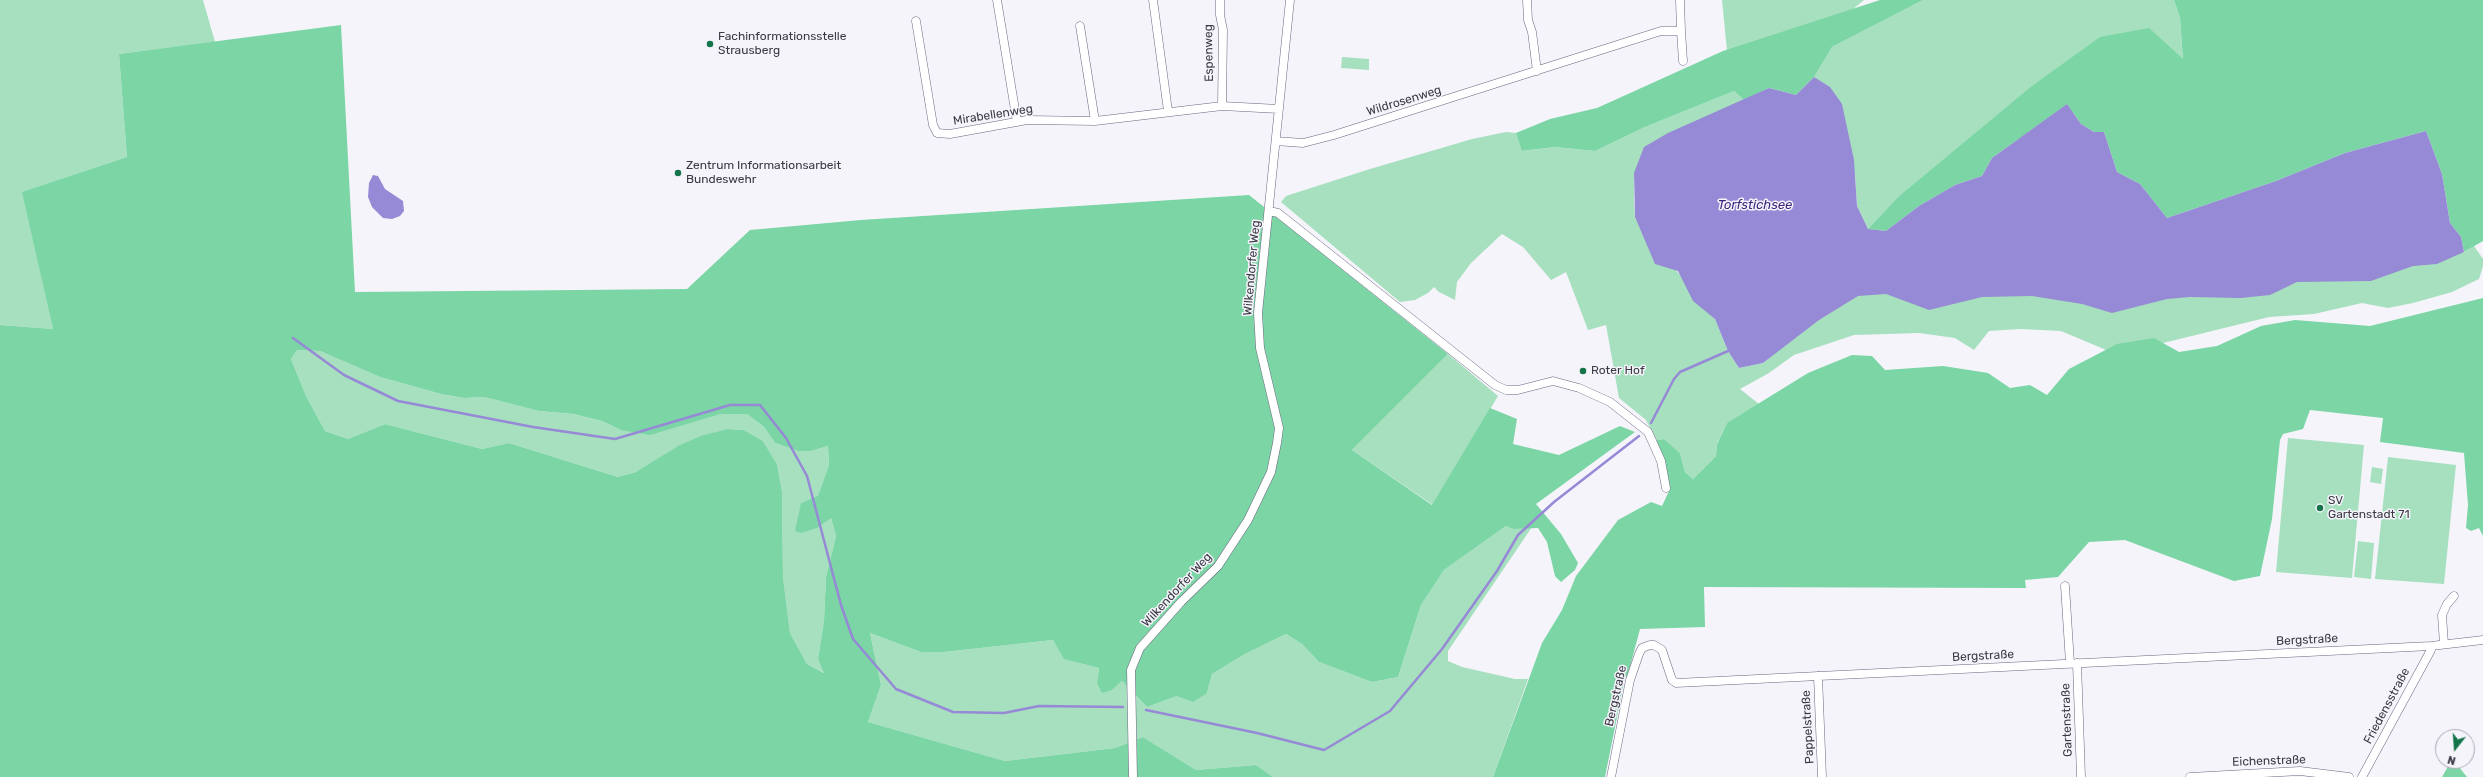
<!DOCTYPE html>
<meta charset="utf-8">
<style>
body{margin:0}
#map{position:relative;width:2483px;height:777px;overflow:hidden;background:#f5f4fb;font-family:Rubik,sans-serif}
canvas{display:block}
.north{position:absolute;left:2435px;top:729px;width:40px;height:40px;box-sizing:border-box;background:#f5f4fb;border:1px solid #aaa9b2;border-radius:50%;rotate:197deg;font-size:11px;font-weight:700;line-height:16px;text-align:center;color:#3a3944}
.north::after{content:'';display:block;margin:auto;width:14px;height:18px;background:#13744a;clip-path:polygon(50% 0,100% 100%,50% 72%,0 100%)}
</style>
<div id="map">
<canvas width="2483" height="777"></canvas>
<div class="north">N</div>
</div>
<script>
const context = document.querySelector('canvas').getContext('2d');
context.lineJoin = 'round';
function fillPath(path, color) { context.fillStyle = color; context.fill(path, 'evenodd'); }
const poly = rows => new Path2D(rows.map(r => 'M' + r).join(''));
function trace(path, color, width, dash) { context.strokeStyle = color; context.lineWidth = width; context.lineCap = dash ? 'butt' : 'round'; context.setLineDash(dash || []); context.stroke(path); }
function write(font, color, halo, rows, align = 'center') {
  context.font = font + ' Rubik,sans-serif'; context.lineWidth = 3; context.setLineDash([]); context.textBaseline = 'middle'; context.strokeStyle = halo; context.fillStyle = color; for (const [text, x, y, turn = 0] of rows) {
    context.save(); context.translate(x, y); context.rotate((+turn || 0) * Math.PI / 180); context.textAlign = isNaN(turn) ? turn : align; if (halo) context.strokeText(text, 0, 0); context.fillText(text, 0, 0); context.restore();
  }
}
const green = poly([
 [0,0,203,0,215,42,119,54,127,157,23,192,53,329,0,325],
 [1722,0,1864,0,1839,21,1718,56,1727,51],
 [1923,0,2174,0,2180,18,2183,60,1897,198,1868,229,1857,206,1855,173,1814,77,1832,47],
 [1342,57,1369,59,1369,70,1341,68],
 [1734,91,1744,100,1695,122,1634,173,1634,202,1635,218,1715,319,1728,351,1739,368,1763,363,1785,344,1787,326,1804,296,2465,252,2474,246,2483,259,2483,266,2479,279,2452,292,2413,303,2388,308,2362,303,2314,314,2269,317,2151,346,2111,352,2061,331,2020,329,1989,331,1974,350,1955,338,1919,333,1854,335,1794,355,1769,373,1740,389,1759,404,1727,423,1717,443,1716,456,1693,479,1685,472,1680,453,1664,439,1656,440,1646,420,1619,398,1606,325,1588,330,1566,272,1551,280,1523,247,1502,234,1471,263,1457,282,1455,300,1439,292,1434,287,1428,293,1415,300,1400,302,1281,202,1286,196,1370,169,1472,139,1506,132,1516,133,1523,151,1555,147,1595,151,1645,127],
 [297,350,320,351,380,377,441,394,464,398,484,397,539,411,572,414,602,421,621,430,720,414,747,414,764,427,775,443,798,451,811,451,828,446,829,465,818,497,801,503,831,518,836,536,826,577,824,621,818,659,825,673,807,664,790,633,783,577,782,491,777,464,763,441,744,430,728,429,636,472,618,477,509,443,482,449,385,424,348,439,325,431,306,396,291,359],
 [1448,354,1498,396,1433,505,1352,450],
 [2288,438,2364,445,2352,578,2276,572],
 [2388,457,2456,465,2444,584,2375,579],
 [2372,467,2383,469,2381,484,2370,482],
 [1506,526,1513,529,1532,527,1448,651,1448,661,1462,667,1515,679,1528,679,1493,777,1273,777,1256,765,1196,770,1143,737,1115,748,1005,761,868,722,881,685,870,633,921,652,944,652,1053,640,1065,659,1099,668,1097,683,1112,690,1122,681,1147,707,1177,696,1207,693,1212,674,1245,654,1286,634,1302,644,1319,662,1372,682,1398,677,1421,605,1444,570],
 [2358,541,2374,543,2371,579,2354,577]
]);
const forest = poly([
 [1880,0,1923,0,1832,47,1814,77,1796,95,1769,88,1744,100,1734,91,1645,127,1595,151,1555,147,1522,151,1516,133,1550,119,1597,108,1723,51],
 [2174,0,2483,0,2483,241,2464,252,2461,237,2450,223,2442,174,2426,131,2345,153,2276,181,2167,218,2140,184,2117,172,2104,132,2094,132,2081,124,2067,104,1992,158,1982,176,1955,185,1919,206,1886,231,1868,229,1897,198,2032,86,2100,37,2149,28,2183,59,2180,18],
 [341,25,355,292,687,289,750,230,861,220,1249,195,1448,354,1352,450,1432,505,1490,408,1517,419,1513,444,1559,455,1620,426,1635,432,1536,504,1561,534,1578,563,1575,570,1561,582,1555,576,1547,542,1538,528,1513,529,1506,526,1444,570,1421,605,1398,677,1372,682,1319,662,1302,644,1286,634,1245,654,1212,674,1207,693,1193,702,1177,696,1147,707,1122,681,1112,690,1102,693,1097,683,1099,668,1064,659,1053,640,944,652,921,652,870,633,881,685,868,722,1005,761,1115,748,1143,737,1196,770,1256,765,1273,777,0,777,0,325,53,329,22,192,127,157,119,54],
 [297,350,320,351,380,377,441,394,464,398,484,397,539,411,573,414,602,421,621,430,650,435,720,414,747,414,764,427,775,443,798,451,811,451,828,446,829,465,818,496,801,503,795,531,801,533,817,528,831,518,836,536,826,577,824,621,818,659,824,673,807,664,790,633,783,577,782,491,777,464,763,441,744,430,728,429,701,436,680,445,636,472,618,477,509,443,482,449,385,424,348,439,325,431,306,396,291,359],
 [2483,298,2483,536,2479,528,2471,531,2466,528,2468,505,2464,453,2380,442,2383,418,2310,410,2303,429,2283,434,2280,440,2272,519,2260,576,2234,581,2125,540,2089,542,2058,577,2025,580,2026,588,1704,587,1705,627,1640,629,1627,678,1625,677,1605,777,1493,777,1542,643,1562,610,1576,576,1618,520,1651,502,1662,506,1670,489,1666,465,1656,440,1664,439,1680,453,1685,472,1693,479,1716,456,1717,444,1727,423,1808,373,1852,355,1872,356,1885,370,1943,366,1988,373,2010,388,2030,385,2047,395,2069,369,2117,344,2154,338,2179,352,2217,346,2261,326,2295,320,2370,326],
 [2451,761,2454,761,2467,777,2442,777]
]);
const water = poly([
 [1814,77,1830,87,1842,104,1854,160,1857,206,1868,229,1886,231,1919,206,1955,185,1982,176,1992,158,2067,104,2081,124,2094,132,2104,132,2117,172,2140,184,2167,218,2276,181,2345,153,2426,131,2442,174,2450,223,2461,237,2464,252,2437,264,2413,266,2371,281,2297,282,2270,295,2241,298,2190,297,2167,299,2112,313,2082,304,2032,296,1982,297,1929,310,1886,294,1858,296,1819,320,1763,363,1739,368,1728,351,1715,319,1693,301,1678,271,1655,264,1635,217,1634,173,1644,147,1668,133,1769,88,1796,95],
 [373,175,378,176,385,189,403,201,404,211,400,216,392,219,383,218,372,207,368,197,369,183]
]);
const stream = poly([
 [293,338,344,375,398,401,533,427,615,439,730,405,760,405,786,438,807,476,841,605,853,639,896,689,953,712,1004,713,1039,706,1123,707],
 [1651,423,1674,379,1680,372,1728,351],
 [1146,710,1257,733,1324,750,1390,711,1442,649,1497,571,1518,535,1554,502,1639,436]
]);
const minor = poly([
 [997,0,1017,122],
 [1153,0,1168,111],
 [1220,0,1220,15,1223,30,1222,106],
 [1527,0,1528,20,1532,32,1537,71],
 [916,21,933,125,937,133,950,134,1027,120,1095,121,1222,106,1279,109],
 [1080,26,1095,121],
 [1681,31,1683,61],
 [1276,141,1303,143,1334,135,1661,31,1681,31,1680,0],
 [1269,211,1278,213,1495,385,1506,390,1518,390,1553,381,1579,388,1610,402,1648,432,1661,461,1666,488],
 [2065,586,2070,663],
 [2444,644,2442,615,2447,604,2454,596],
 [2077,663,2081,777],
 [1818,676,1822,777],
 [1133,777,1131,670,1140,648,1181,602,1218,566,1248,520,1271,472,1277,443,1279,428,1260,348,1258,313,1290,0],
 [1611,777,1630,680,1639,654,1642,648,1650,645,1654,645,1662,650,1672,680,1676,683,2431,646,2483,640],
 [2190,777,2300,771,2349,777],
 [2362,777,2431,650,2431,646]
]);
const markers = [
 [710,44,4,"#13744a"],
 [678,173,4,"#13744a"],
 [1583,371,4,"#13744a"],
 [2320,508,4,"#13744a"]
];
const poiNames = [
 ["Fachinformationsstelle",718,37],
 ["Strausberg",718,51],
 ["Zentrum Informationsarbeit",686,166],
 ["Bundeswehr",686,180],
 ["Roter Hof",1591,371],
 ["SV",2328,501],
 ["Gartenstadt 71",2328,515]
];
const streetNames = [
 ["Espenweg",1209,53,-91],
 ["Wildrosenweg",1404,101,-17],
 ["Mirabellenweg",993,115,-9],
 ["Wilkendorfer Weg",1252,268,-85],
 ["Wilkendorfer Weg",1177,590,-47],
 ["Bergstraße",2307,640,-3],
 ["Bergstraße",1983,656,-3],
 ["Bergstraße",1616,696,-77],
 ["Friedensstraße",2387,706,-62],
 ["Gartenstraße",2067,720,-92],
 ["Pappelstraße",1808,727,-93],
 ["Eichenstraße",2269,761,-2]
];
const waterNames = [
 ["Torfstichsee",1755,205]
];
fillPath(green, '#a7e0bf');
fillPath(forest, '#7bd5a4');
fillPath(water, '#9689d5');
trace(stream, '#9689d5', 2.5);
trace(minor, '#696680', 9);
trace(minor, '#fff', 8);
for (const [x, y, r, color] of markers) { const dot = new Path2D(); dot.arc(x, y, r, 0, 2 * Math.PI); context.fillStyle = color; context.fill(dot); trace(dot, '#f5f4fb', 1.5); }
write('12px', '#3a3944', '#f5f4fb', poiNames, 'left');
write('12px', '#3a3944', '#f5f4fb', streetNames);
write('italic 13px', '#3e247d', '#f5f4fb', waterNames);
</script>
